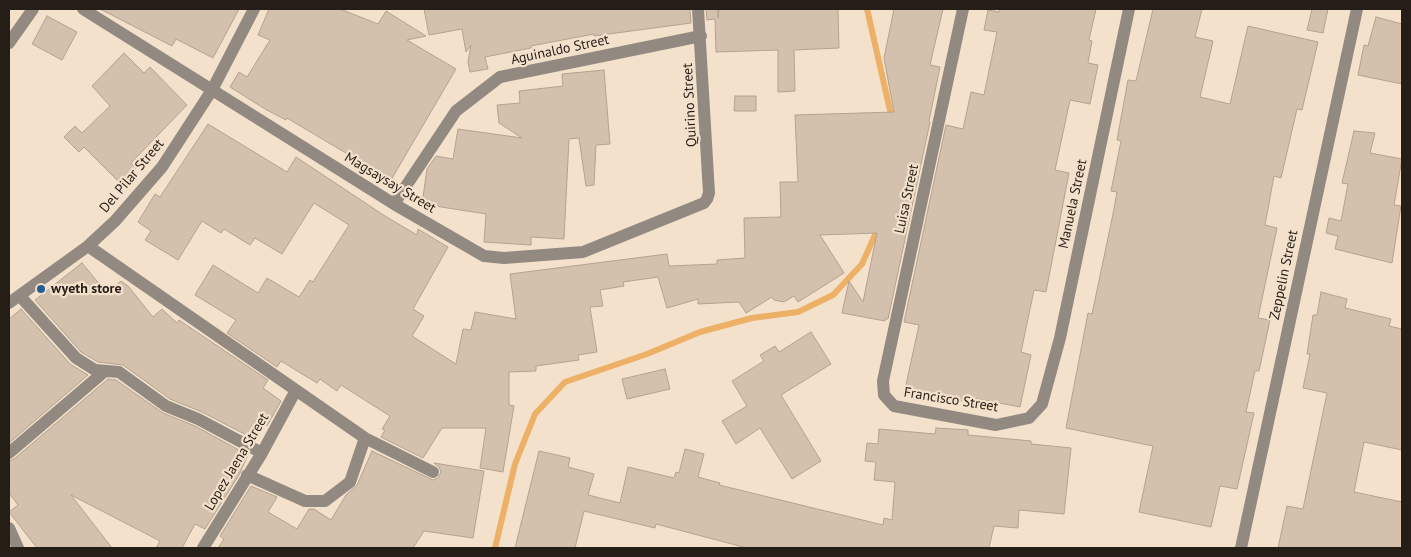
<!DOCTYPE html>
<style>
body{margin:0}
#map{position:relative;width:1411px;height:557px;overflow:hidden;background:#f4e1cc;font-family:"PT Sans",sans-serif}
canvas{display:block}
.frame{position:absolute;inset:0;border:10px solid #251e17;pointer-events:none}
</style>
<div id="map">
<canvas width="1411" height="557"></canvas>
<div class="frame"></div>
</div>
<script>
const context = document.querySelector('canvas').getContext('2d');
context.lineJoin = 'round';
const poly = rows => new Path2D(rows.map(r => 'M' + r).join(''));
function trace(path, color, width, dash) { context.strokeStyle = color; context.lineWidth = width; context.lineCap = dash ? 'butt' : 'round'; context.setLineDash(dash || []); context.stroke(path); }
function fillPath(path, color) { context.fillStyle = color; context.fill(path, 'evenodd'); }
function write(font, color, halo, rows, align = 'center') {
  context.font = font + ' "PT Sans",sans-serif'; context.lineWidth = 4.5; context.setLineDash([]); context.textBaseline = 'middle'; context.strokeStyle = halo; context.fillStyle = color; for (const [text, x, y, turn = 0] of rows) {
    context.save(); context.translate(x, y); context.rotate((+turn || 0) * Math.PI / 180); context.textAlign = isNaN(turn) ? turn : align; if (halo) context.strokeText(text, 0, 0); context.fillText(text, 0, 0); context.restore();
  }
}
const stream = poly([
 [867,9,892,119],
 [495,548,515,464,535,414,565,382,647,354,700,332,752,318,798,312,833,295,862,264,879,226]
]);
const building = poly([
 [100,9,239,9,213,58,176,39,172,46,100,9],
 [269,9,340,9,378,24,386,11,426,36,407,40,456,69,391,180,287,118,286,120,265,109,230,87,239,72,247,77,270,40,258,35,269,9],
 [424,9,690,9,691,23,594,36,594,34,531,46,531,48,485,57,488,69,470,72,468,62,471,45,466,52,462,29,429,35,424,9],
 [706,9,718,9,718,18,719,9,838,9,839,48,794,50,795,91,778,92,778,50,716,52,715,19,707,20,706,9],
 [894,9,943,9,930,65,940,67,929,121,930,122,888,319,885,319,885,321,842,313,849,281,863,302,877,233,820,235,844,273,798,302,794,296,784,302,774,300,772,297,746,313,739,302,698,304,698,299,667,308,658,277,623,282,624,286,600,290,603,306,590,307,597,352,578,355,579,360,536,366,536,371,509,372,509,405,514,406,503,472,480,468,486,428,442,428,423,458,381,437,385,430,382,429,390,416,341,385,337,391,320,379,317,383,281,361,277,367,227,333,236,320,195,295,213,265,258,293,267,278,299,297,310,280,313,282,349,225,314,203,282,254,255,238,250,245,224,229,221,233,202,221,178,260,145,240,151,231,138,222,155,194,160,197,208,124,287,172,296,157,385,216,417,235,418,229,448,247,413,309,424,316,412,336,456,364,463,329,471,330,475,312,516,319,510,274,667,254,669,266,717,264,717,260,745,258,744,218,781,217,780,182,798,182,795,115,894,112,884,58,894,9],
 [1000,9,1096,9,1089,40,1092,41,1088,63,1098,65,1090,104,1070,100,1055,170,1069,173,1046,292,1034,290,1021,352,1031,355,1020,407,963,396,962,401,905,389,919,325,904,322,946,125,963,129,971,92,984,95,997,32,984,30,988,10,999,12,1000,9],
 [1153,9,1202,9,1195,37,1213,41,1200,97,1230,104,1248,26,1318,42,1302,110,1297,109,1281,178,1274,176,1265,225,1277,228,1258,318,1270,320,1259,371,1255,371,1246,412,1254,413,1237,489,1220,486,1211,527,1139,512,1153,446,1066,428,1088,313,1092,314,1113,214,1117,192,1111,191,1121,141,1117,140,1128,80,1136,81,1153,9],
 [1312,9,1328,9,1323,33,1307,30,1312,9],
 [47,16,77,32,62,60,32,44,47,16],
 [1376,17,1402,24,1402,84,1358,75,1364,45,1368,46,1376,17],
 [124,53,144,73,150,67,187,105,131,163,136,169,121,184,84,147,79,152,64,137,75,126,82,133,110,106,92,86,124,53],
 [604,70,610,144,596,145,594,185,586,186,579,138,569,139,564,239,531,237,531,245,484,242,486,214,422,204,427,169,436,156,453,159,458,129,522,138,499,123,497,105,520,103,519,91,563,86,562,74,604,70],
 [735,96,756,96,756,111,734,111,735,96],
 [1354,131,1375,133,1370,153,1402,159,1394,205,1401,206,1392,263,1335,249,1338,236,1326,233,1329,218,1341,221,1348,184,1342,183,1354,131],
 [82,263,107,293,121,281,128,286,153,317,162,309,177,323,179,320,268,380,263,388,281,401,267,426,264,424,256,440,202,412,170,399,123,365,98,362,81,352,35,300,82,263],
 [1321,292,1347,299,1345,308,1391,319,1389,326,1402,329,1402,450,1364,442,1354,492,1402,502,1402,548,1278,548,1287,506,1303,509,1327,393,1303,388,1310,354,1307,354,1313,315,1317,315,1321,292],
 [21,309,70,364,88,375,9,443,9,319,21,309],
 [811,332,831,364,781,395,821,461,792,479,760,428,736,444,722,421,747,406,732,381,764,361,760,355,775,346,779,352,811,332],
 [665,369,670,389,627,399,622,379,665,369],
 [108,379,116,380,163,413,195,426,248,455,239,475,205,529,195,524,182,548,156,548,160,541,71,495,112,548,37,548,9,512,18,505,9,493,9,461,14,459,108,379],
 [936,428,968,430,968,435,1031,441,1031,444,1071,448,1064,514,1019,510,1018,528,994,526,989,548,747,548,656,524,655,528,584,511,575,548,515,548,539,451,570,458,568,467,594,474,588,495,620,503,628,467,674,478,676,472,679,473,685,449,704,454,698,477,720,483,719,485,883,525,884,518,892,520,895,482,874,480,876,462,865,461,867,443,878,444,879,429,935,434,936,428],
 [372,451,433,480,438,478,441,472,439,467,434,463,484,471,473,538,424,531,413,548,218,548,224,539,220,536,251,486,277,497,268,512,297,529,309,509,314,509,331,520,346,495,357,485,372,451]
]);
const minor = poly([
 [83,9,394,204,484,256,504,258,583,252,704,203,707,199,709,193,698,9],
 [963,9,883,381,884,395,894,406,996,425,1029,418,1042,404,1060,338,1129,9],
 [9,43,33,9],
 [394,204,456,111,500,77,701,36],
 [88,246,365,438,433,472],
 [20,296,76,358,95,370,119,372,166,406,198,419,262,453],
 [9,303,88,246,115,221,162,167,212,90,254,9],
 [9,453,105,371],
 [247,475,305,501,325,501,350,482,365,438],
 [9,528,18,548],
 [203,548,262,453,296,390],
 [1241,548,1357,9]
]);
const markers = [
 [41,289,5,"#225d94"]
];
const streetNames = [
 ["Aguinaldo Street",560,50,-12],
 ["Quirino Street",690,105,-93],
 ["Del Pilar Street",132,176,-50],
 ["Magsaysay Street",390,183,31],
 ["Luisa Street",907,199,-78],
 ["Manuela Street",1073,204,-78],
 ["Zeppelin Street",1284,275,-78],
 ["Francisco Street",951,400,9],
 ["Lopez Jaena Street",237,462,-59]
];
const poiNames = [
 ["wyeth store",51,289]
];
trace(stream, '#ecb066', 6);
fillPath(building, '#d3c1ad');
trace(building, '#b3a28e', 1);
trace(minor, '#928a81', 12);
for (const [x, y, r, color] of markers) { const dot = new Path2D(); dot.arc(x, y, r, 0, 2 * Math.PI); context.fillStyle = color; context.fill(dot); trace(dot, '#f4e1cc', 2); }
write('14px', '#251e17', '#f4e1cc', streetNames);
write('bold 14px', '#251e17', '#f4e1cc', poiNames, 'left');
</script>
